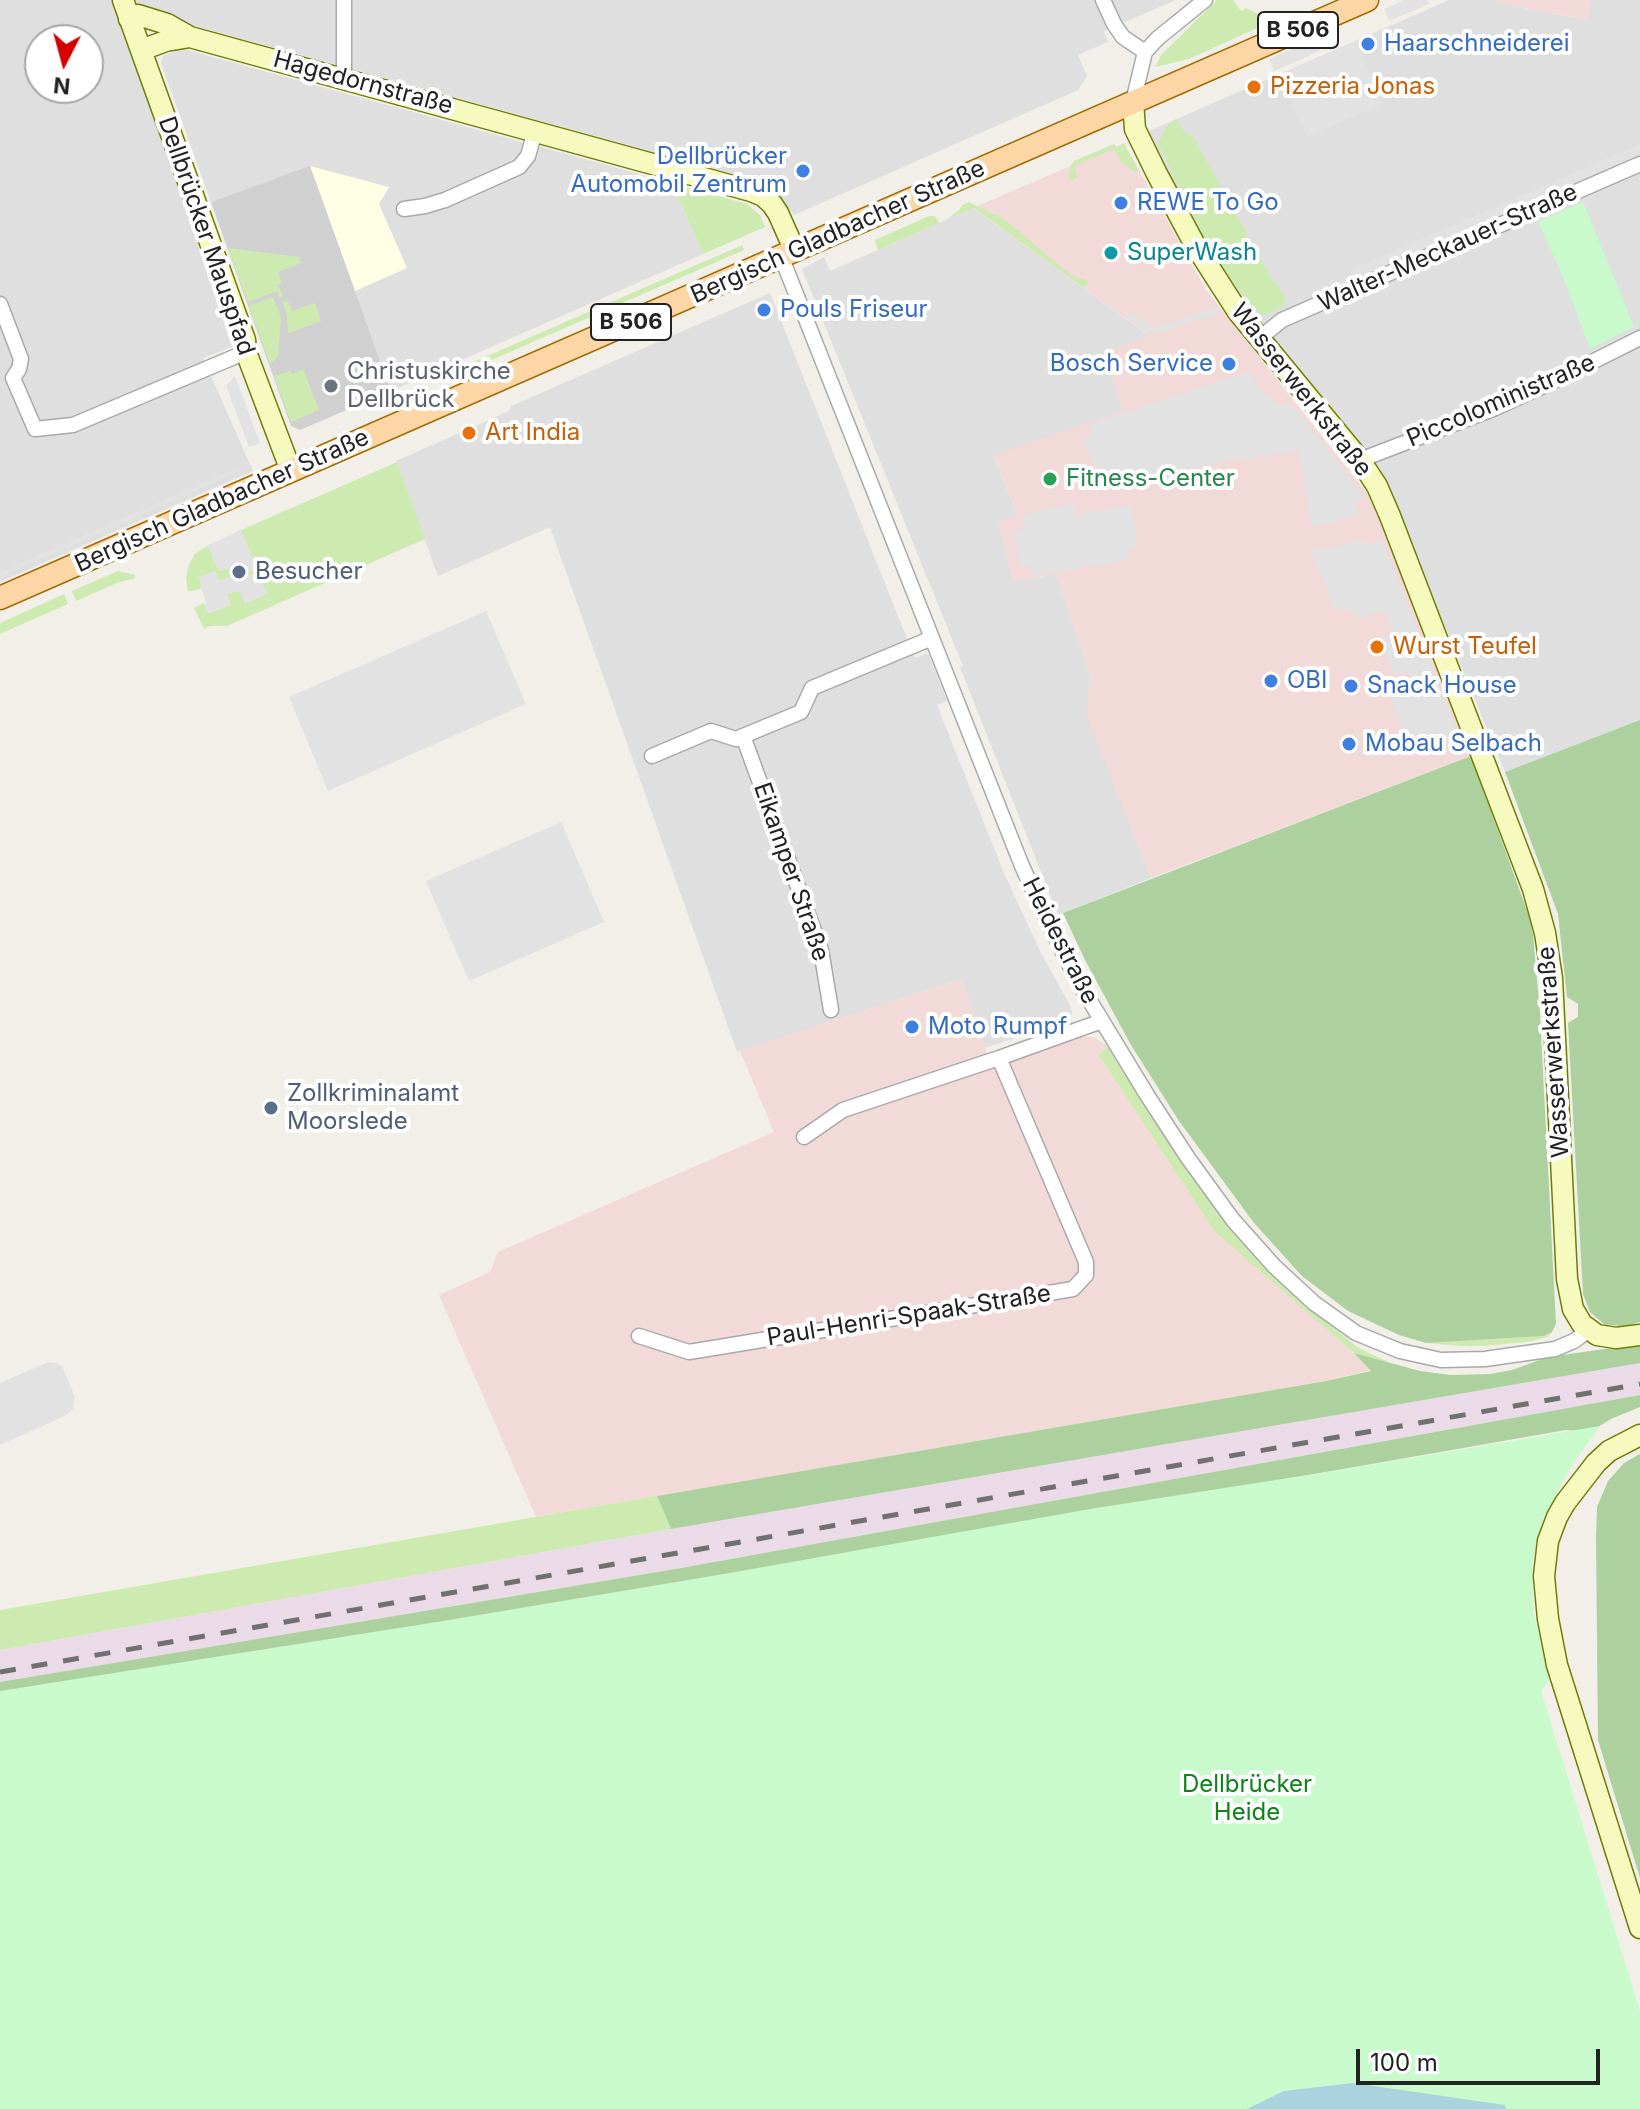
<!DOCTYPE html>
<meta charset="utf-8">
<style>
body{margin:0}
#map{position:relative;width:1640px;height:2109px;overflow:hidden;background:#f2efe9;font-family:Inter,sans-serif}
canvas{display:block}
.north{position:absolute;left:24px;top:24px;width:80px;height:80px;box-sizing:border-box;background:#fff;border:2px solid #a7a7a7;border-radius:50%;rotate:186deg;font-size:22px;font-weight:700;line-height:32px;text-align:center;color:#222}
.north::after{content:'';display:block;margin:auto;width:28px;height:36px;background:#d40000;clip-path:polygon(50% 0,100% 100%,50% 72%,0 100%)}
.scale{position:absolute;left:1356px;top:2049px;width:244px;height:36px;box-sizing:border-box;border:4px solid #222;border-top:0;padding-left:10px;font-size:24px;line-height:28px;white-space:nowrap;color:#222;-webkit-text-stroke:6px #fff;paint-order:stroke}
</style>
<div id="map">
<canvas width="1640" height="2109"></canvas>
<div class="north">N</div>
<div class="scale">100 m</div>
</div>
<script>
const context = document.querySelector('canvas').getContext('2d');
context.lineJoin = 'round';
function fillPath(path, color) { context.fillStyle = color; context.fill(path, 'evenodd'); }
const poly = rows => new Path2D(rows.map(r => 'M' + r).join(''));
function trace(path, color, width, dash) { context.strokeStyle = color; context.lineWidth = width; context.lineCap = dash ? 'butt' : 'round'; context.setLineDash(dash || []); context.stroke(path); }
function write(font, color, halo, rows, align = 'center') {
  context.font = font + ' Inter,sans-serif'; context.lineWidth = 8; context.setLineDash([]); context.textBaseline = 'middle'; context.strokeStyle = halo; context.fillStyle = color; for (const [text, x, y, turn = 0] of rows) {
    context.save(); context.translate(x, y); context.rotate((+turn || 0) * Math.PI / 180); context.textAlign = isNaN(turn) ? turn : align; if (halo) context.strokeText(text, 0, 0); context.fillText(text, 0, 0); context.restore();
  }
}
const residential = poly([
 [0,0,115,0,232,347,203,358,253,471,0,582],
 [40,40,88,40,88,88,40,88],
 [133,0,1176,0,1104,31,1108,42,1078,55,1087,76,1078,90,794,215,768,186,742,176,137,10],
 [1449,0,1496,0,1498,3,1587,20,1591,0,1640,0,1640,720,1505,772,1380,469,1235,295,1197,234,1147,132],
 [183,49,672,183,703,254,391,391,310,167,211,202,161,63,164,55],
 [973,208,1151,337,1123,411,994,456,1018,516,998,522,1014,581,1056,574,1090,674,1088,717,1151,878,1058,915,960,667,963,666,802,269,824,257,830,271],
 [770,293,907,639,915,658,928,653,947,701,937,705,1004,873,1041,953,1071,1007,1072,1013,1067,1021,985,1048,962,979,737,1052,550,527,438,576,396,461,509,411,511,406]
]);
const commercial = poly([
 [1496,0,1591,0,1588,20,1498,3],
 [1124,143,1206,290,1367,493,1386,533,1471,756,1151,878,1087,717,1090,674,1056,574,1013,581,998,521,1018,516,994,455,1123,411,1104,353,1150,336,973,208],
 [962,979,991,1066,1078,1037,1094,1037,1109,1047,1098,1054,1215,1232,1340,1340,1371,1370,1326,1381,536,1517,439,1295,490,1272,498,1252,774,1132,740,1051]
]);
const industrial = poly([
 [1640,1363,1640,1395,681,1568,0,1682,0,1650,671,1529]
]);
const education = poly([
 [310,166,389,187,379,204,407,268,355,291]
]);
const religious = poly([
 [310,166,391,391,300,430,291,426,211,202]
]);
const grass = poly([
 [1217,0,1233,0,1241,11,1246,8,1273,21,1189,59,1155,67,1161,55],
 [1176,119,1185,133,1192,135,1250,239,1246,244,1210,249,1208,246,1158,144,1166,127],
 [1114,144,1116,147,1124,144,1138,169,1136,173,1120,161,1114,149,1074,166,1078,177,1073,180,1069,179,1070,167,1074,161],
 [672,183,747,204,760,215,765,227,703,254],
 [969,202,1004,219,1072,276,1089,281,1084,288,974,208,947,219,958,211,963,205],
 [929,216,935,216,939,223,878,250,875,240],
 [742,245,744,250,464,372,462,367],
 [228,248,299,257,301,263,278,272,282,283,278,285,283,296,280,298,277,291,248,302],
 [1253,251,1259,255,1272,279,1285,295,1283,307,1267,314,1262,315,1255,311,1215,257],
 [273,297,281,317,278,357,270,364,249,306],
 [284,300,285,302,288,301,292,311,315,303,321,321,288,333,287,315,282,301],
 [303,369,319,410,291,422,274,376,291,371,292,374],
 [397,462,425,539,227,626,210,626,204,629,194,608,204,603,209,613,230,605,227,594,236,591,240,592,249,577,248,572,256,568,241,530],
 [208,545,219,571,229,568,231,573,229,577,219,581,215,571,199,577,203,588,188,592,186,577,189,565,195,554],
 [118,571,135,575,135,578,117,583,76,601,72,591],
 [64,594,68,604,0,634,0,623],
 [1109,1047,1173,1146,1269,1269,1291,1292,1357,1347,1390,1363,1354,1353,1215,1232,1098,1054],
 [1552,1332,1548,1337,1527,1342,1484,1346,1461,1346,1426,1343,1544,1336],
 [657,1496,671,1529,0,1650,0,1610]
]);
const forest = poly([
 [1640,720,1640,1322,1626,1326,1605,1325,1590,1312,1583,1294,1568,1023,1578,1017,1578,1004,1567,997,1558,914,1505,772],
 [1471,756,1529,916,1533,934,1540,1014,1556,1324,1552,1332,1544,1336,1426,1343,1399,1335,1348,1311,1302,1276,1254,1223,1179,1121,1131,1045,1085,960,1063,913],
 [1640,1344,1640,1363,671,1529,657,1496,1326,1381,1371,1371,1354,1353,1420,1371,1451,1375,1490,1374,1512,1370,1548,1357],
 [1640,1395,1640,1407,1611,1419,1590,1432,1566,1430,0,1704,0,1682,681,1568],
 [1640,1454,1640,1878,1598,1740,1596,1537,1597,1507,1608,1481,1624,1463]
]);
const park = poly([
 [1583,202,1634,327,1590,349,1565,282,1538,221],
 [1600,1426,1571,1467,1542,1521,1532,1562,1534,1613,1549,1681,1541,1691,1640,2011,1640,2109,0,2109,0,1691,437,1622,724,1574,1090,1509,1365,1466]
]);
const parking = poly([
 [1404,0,1427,0,1429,4,1389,21,1384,9],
 [1315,39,1320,51,1274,71,1269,59],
 [1355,42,1383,104,1307,137,1280,75],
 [1640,144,1640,157,1352,282,1352,269],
 [1217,307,1219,313,1155,334,1153,330,1149,334,1126,317,1130,312,1153,329],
 [1250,371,1253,381,1280,407,1289,401,1365,497,1355,504,1358,516,1312,527,1299,450,1170,471,1172,484,1154,487,1151,476,1111,482,1102,486,1084,440,1093,436,1089,425],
 [235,376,260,443,249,447,226,386],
 [239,467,241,471,0,577,0,572],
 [1073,503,1076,515,1131,505,1138,547,1127,549,1128,560,1033,576,1031,565,1020,567,1014,531,1025,529,1022,516],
 [241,530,256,568,248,572,248,576,258,573,267,594,245,604,240,592,236,591,227,594,230,605,208,613,199,577,215,571,219,581,229,577,231,573,228,568,219,571,208,545],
 [1356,540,1372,544,1382,540,1458,734,1412,754,1390,697,1413,687,1407,671,1395,676,1381,638,1392,634,1383,610,1360,618,1342,609,1335,611,1311,550,1333,549],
 [486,611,526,704,328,791,289,697],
 [561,822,604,922,469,981,426,881],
 [48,1362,57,1363,62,1366,75,1397,73,1409,65,1416,0,1445,0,1383]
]);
const water = poly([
 [1353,2083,1505,2105,1506,2109,1247,2109,1284,2091]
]);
const street = poly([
 [1103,0,1114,24,1123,37,1145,52],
 [344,77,344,0],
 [1133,102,1145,52,1158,38,1205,0],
 [404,209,425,206,445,200,519,167,528,156,535,131],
 [781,256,1022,866,1045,916,1076,978,1147,1095,1188,1158,1233,1220,1274,1266,1314,1303,1356,1333,1400,1351,1441,1360,1485,1359,1555,1349,1574,1341,1589,1330],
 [0,304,21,359,19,369,13,378],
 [1260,338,1282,320,1640,164],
 [13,378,35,429,73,425,246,352],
 [1360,460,1493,409,1552,382,1640,338],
 [743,736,821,950,831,1010],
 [652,756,711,731,736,739,743,736,801,712,812,688,932,638],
 [804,1137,843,1110,999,1058,1102,1021],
 [639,1336,689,1352,1073,1289,1086,1275,1086,1262,999,1058]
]);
const secondary = poly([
 [123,0,245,340,246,352,291,471],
 [129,19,138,15,167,24,190,37],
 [141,50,166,41,190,37,751,191,763,196,772,204,778,213,795,251],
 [1133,102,1135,129,1157,174,1195,245,1238,312,1360,460,1377,486,1390,516,1533,889,1545,933,1552,978,1567,1279,1573,1309,1582,1324,1597,1335,1616,1338,1640,1335],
 [1640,1435,1609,1451,1596,1463,1565,1503,1557,1517,1548,1541,1544,1576,1548,1619,1557,1665,1640,1928]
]);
const primary = poly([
 [0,598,1367,0]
]);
const rail = poly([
 [0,1672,1640,1384]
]);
const markers = [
 [1368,44,8,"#3f7fe0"],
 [1254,87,8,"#e8710a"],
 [803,171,8,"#3f7fe0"],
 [1121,203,8,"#3f7fe0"],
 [1111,253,8,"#0f9aa8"],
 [764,310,8,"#3f7fe0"],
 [1229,364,8,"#3f7fe0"],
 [331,386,8,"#6b7280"],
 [469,433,8,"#e8710a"],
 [1050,479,8,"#2e9e5b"],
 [239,572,8,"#5c6f8a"],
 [1377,647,8,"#e8710a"],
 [1271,681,8,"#3f7fe0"],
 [1351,686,8,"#3f7fe0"],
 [1349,744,8,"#3f7fe0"],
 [912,1027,8,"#3f7fe0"],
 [271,1108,8,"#5c6f8a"]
];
const shields = [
 [1298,30,80],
 [631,322,80]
];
const shieldNames = [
 ["B 506",1298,30],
 ["B 506",631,322]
];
const shopNames = [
 ["Haarschneiderei",1384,44],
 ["Dellbrücker",787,157,"right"],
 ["Automobil Zentrum",787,185,"right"],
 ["REWE To Go",1137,203],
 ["Pouls Friseur",780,310],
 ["Bosch Service",1213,364,"right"],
 ["OBI",1287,681],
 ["Snack House",1367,686],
 ["Mobau Selbach",1365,744],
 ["Moto Rumpf",928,1027]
];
const streetNames = [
 ["Hagedornstraße",363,83,15],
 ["Bergisch Gladbacher Straße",838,232,-24],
 ["Dellbrücker Mauspfad",206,236,71],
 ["Walter-Meckauer-Straße",1448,248,-24],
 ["Wasserwerkstraße",1301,390,52],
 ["Piccoloministraße",1501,401,-23],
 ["Bergisch Gladbacher Straße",222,501,-24],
 ["Eikamper Straße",791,872,71],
 ["Heidestraße",1060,941,63],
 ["Wasserwerkstraße",1554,1052,-94],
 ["Paul-Henri-Spaak-Straße",909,1316,-9]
];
const foodNames = [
 ["Pizzeria Jonas",1270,87],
 ["Art India",485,433],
 ["Wurst Teufel",1393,647]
];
const cultureNames = [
 ["SuperWash",1127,253]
];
const worshipNames = [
 ["Christuskirche",347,372],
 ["Dellbrück",347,400]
];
const leisureNames = [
 ["Fitness-Center",1066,479]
];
const serviceNames = [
 ["Besucher",255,572],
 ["Zollkriminalamt",287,1094],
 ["Moorslede",287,1122]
];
const parkNames = [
 ["Dellbrücker",1247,1785],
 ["Heide",1247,1813]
];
fillPath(residential, '#e0dfdf');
fillPath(commercial, '#f2dad9');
fillPath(industrial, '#ebdbe8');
fillPath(education, '#ffffe5');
fillPath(religious, '#d0d0d0');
fillPath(grass, '#cdebb0');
fillPath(forest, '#add19e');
fillPath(park, '#c8facc');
fillPath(parking, '#e2e2e2');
fillPath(water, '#aad3df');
trace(street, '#a9a9a9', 17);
trace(secondary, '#707d05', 23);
trace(primary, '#a06b00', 25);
trace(street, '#fff', 14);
trace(secondary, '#f7fabf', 20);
trace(primary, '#fcd6a4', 22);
trace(rail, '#707070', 5, [16, 16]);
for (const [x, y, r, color] of markers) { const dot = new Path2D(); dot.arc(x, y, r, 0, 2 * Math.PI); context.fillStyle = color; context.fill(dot); trace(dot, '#fff', 3); }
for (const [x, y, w] of shields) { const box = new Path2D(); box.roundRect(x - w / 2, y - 18, w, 36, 6); context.fillStyle = '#fff'; context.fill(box); trace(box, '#222', 2); }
write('bold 22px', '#222', null, shieldNames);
write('24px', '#366cbe', '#fff', shopNames, 'left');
write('24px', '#222', '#fff', streetNames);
write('24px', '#c56008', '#fff', foodNames, 'left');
write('24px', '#0d838f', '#fff', cultureNames, 'left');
write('24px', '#5b616d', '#fff', worshipNames, 'left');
write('24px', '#27864d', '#fff', leisureNames, 'left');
write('24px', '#4e5e75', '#fff', serviceNames, 'left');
write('24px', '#0c8416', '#fff', parkNames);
</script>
